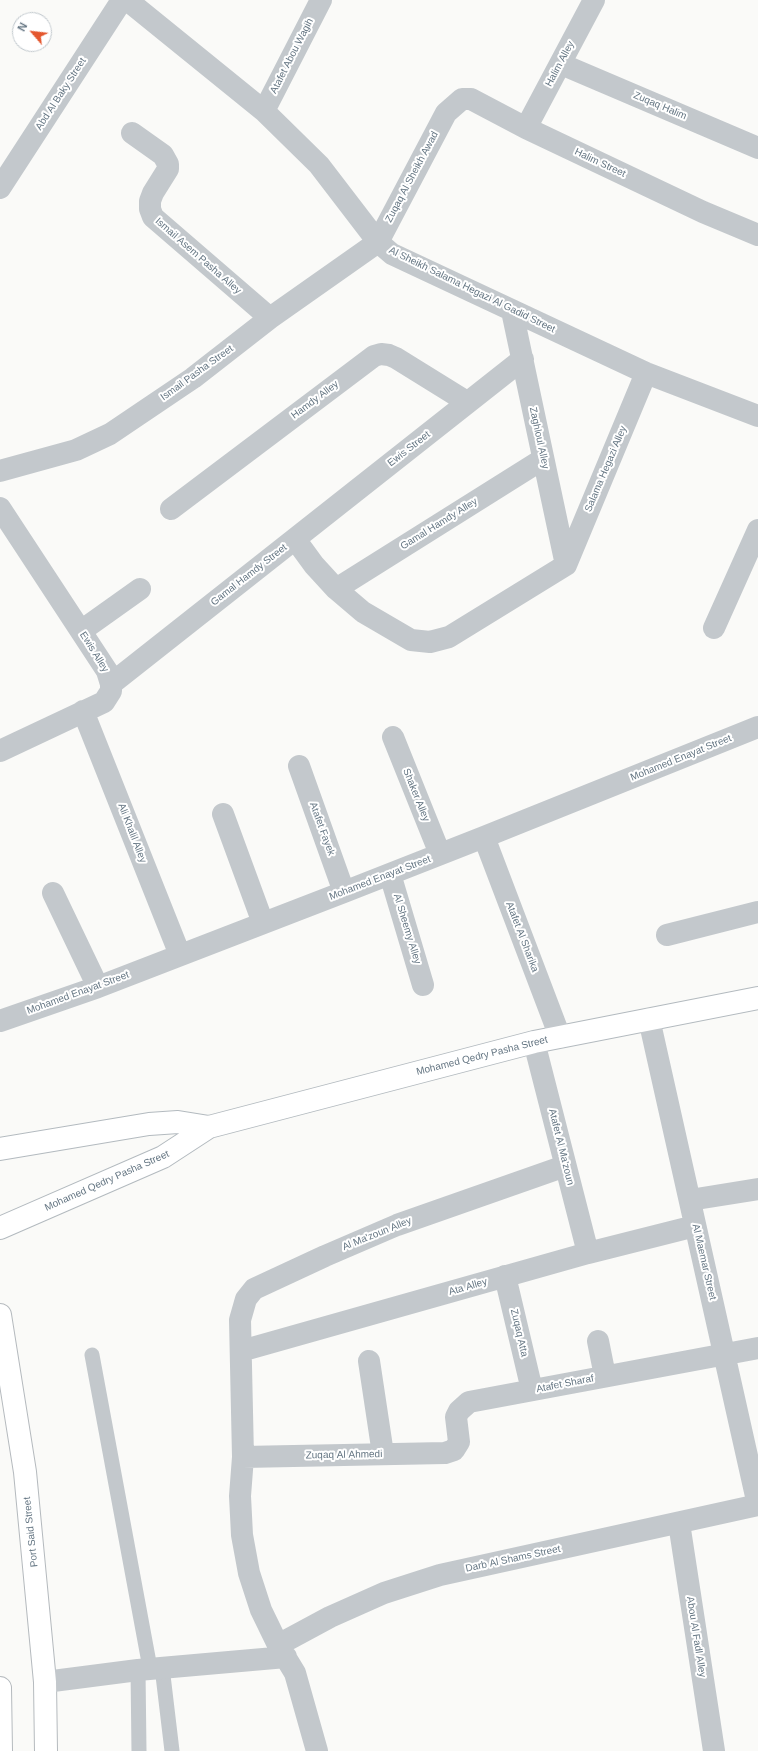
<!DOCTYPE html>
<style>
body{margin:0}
#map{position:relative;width:758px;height:1751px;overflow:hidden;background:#fafaf8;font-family:Helvetica,sans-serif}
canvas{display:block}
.north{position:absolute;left:12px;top:12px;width:40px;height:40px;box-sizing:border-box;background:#fff;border:1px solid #c1c8cd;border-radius:50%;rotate:298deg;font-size:11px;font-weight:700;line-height:16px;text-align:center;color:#657683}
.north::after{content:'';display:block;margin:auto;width:14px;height:18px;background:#e4572e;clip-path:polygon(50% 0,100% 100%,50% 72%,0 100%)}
</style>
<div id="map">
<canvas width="758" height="1751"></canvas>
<div class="north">N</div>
</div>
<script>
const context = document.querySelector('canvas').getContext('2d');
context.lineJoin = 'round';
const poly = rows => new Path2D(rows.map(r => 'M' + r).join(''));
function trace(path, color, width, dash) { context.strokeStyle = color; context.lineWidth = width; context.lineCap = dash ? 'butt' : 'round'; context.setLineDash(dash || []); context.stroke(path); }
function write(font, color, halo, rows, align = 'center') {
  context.font = font + ' Helvetica,sans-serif'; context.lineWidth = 4; context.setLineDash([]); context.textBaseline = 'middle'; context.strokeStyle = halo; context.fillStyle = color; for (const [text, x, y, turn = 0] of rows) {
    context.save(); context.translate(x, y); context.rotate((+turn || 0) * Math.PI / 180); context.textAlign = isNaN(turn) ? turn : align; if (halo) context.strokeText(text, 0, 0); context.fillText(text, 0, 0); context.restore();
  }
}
const lane = poly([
 [92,1355,150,1668],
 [162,1667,172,1751],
 [138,1670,139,1751]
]);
const street = poly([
 [127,0,264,111,319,165,378,242,392,254,646,373,758,416],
 [561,64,758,148],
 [264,111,321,0],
 [526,128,594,0],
 [132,133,163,155,168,164,168,169,153,193,150,201,150,209,153,217,270,318],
 [0,188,122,0],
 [512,311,566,565],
 [0,471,76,450,110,434,193,378,270,318,378,242,446,113,462,99,471,99,526,128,703,212,758,235],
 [0,508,107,671,111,684,111,691,104,702,0,751],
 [171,509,374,356,381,354,389,355,396,358,467,402],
 [295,539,314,565,336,589,363,612,411,640,430,642,449,637,566,565],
 [566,565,646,373],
 [336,589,543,459],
 [714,628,758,530],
 [81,631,140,589],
 [111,684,523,359],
 [83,711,180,955],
 [393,737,440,854],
 [299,766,344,892],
 [223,814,263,923],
 [484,837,560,1037],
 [390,874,423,985],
 [53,893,98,987],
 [667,935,758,912],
 [649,1019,758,1505],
 [0,1021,98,987,344,892,484,837,758,727],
 [534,1042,588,1253],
 [690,1200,758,1189],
 [505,1276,532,1390],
 [598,1341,605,1376],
 [241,1351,588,1253,695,1226],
 [369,1361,383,1454],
 [243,1457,445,1453,454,1450,459,1442,456,1417,459,1411,469,1402,758,1348],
 [679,1523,714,1751],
 [278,1645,330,1617,384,1593,440,1575,758,1505],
 [45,1682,138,1670,286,1657],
 [317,1751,295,1673,278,1645,261,1610,249,1573,242,1535,240,1496,243,1457,240,1320,246,1299,254,1289,325,1256,397,1225,565,1166]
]);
const secondary = poly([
 [0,1149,149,1124,178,1122,209,1127],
 [0,1228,163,1157,209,1127,534,1042,758,998]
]);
const primary = poly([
 [0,1315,25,1472,45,1682,46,1751],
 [0,1688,1,1751]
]);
const streetNames = [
 ["Atafet Abou Wagih",292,56,-63],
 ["Halim Alley",560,64,-62],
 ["Abd Al Baky Street",61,94,-57],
 ["Zuqaq Halim",660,106,23],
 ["Halim Street",600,163,25],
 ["Zuqaq Al Sheikh Awad",412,177,-62],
 ["Ismail Asem Pasha Alley",198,256,41],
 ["Al Sheikh Salama Hegazi Al Gadid Street",472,290,26],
 ["Ismail Pasha Street",197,373,-36],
 ["Hamdy Alley",315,400,-37],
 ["Zaghloul Alley",539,438,78],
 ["Ewis Street",409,449,-38],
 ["Salama Hegazi Alley",606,469,-67],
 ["Gamal Hamdy Alley",439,524,-32],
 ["Gamal Hamdy Street",249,575,-38],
 ["Ewis Alley",94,652,58],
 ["Mohamed Enayat Street",681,758,-22],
 ["Shaker Alley",416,795,68],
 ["Atafet Fayek",322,829,70],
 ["Ali Khalil Alley",132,833,69],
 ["Mohamed Enayat Street",380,878,-21],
 ["Al Sheemy Alley",407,929,73],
 ["Atafet Al Sharika",522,937,69],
 ["Mohamed Enayat Street",78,993,-20],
 ["Mohamed Qedry Pasha Street",482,1056,-14],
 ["Atafet Al Ma'zoun",561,1147,76],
 ["Mohamed Qedry Pasha Street",107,1181,-24],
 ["Al Ma'zoun Alley",377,1234,-22],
 ["Al Maemar Street",704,1262,77],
 ["Ata Alley",468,1287,-16],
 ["Zuqaq Atta",519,1333,77],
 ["Atafet Sharaf",565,1384,-11],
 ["Zuqaq Al Ahmedi",344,1455,-1],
 ["Port Said Street",31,1532,-96],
 ["Darb Al Shams Street",513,1559,-12],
 ["Abou Al Fadl Alley",696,1637,81]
];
trace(secondary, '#b3babf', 24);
trace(primary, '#b5babe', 24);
trace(lane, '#c3c8cc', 15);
trace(street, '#c3c8cc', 22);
trace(secondary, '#fff', 22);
trace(primary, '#fff', 22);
write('10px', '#657683', '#fff', streetNames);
</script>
